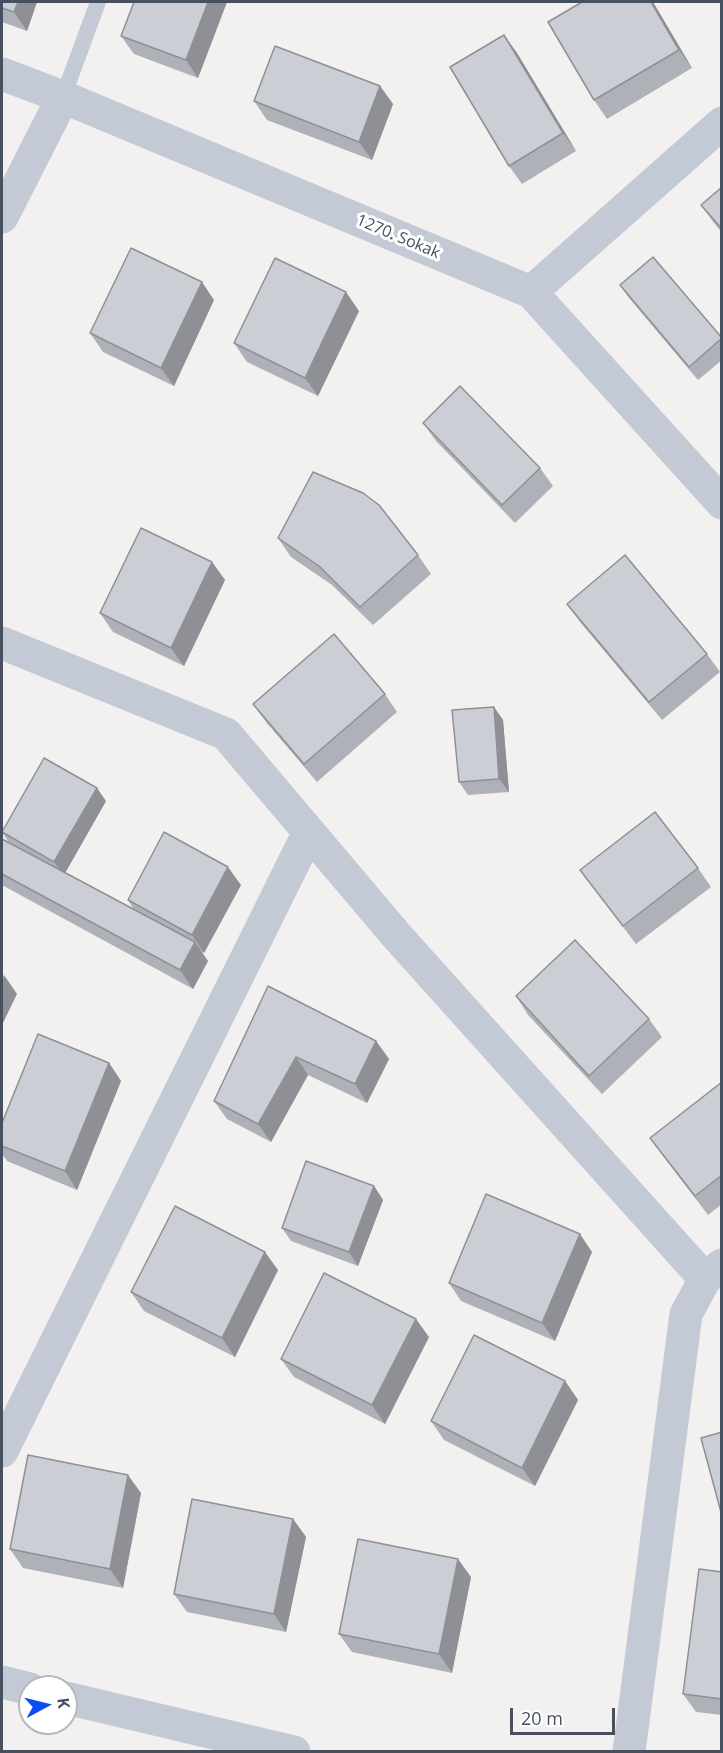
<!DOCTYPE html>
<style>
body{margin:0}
#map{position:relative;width:723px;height:1753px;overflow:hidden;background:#f3f0f0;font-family:"Open Sans",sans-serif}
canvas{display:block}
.frame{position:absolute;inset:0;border:3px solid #46505f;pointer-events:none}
.north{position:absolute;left:18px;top:1675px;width:60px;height:60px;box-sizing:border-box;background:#fff;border:2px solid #b5b9bf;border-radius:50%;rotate:83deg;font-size:16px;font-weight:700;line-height:24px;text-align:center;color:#46505f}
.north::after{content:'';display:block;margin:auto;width:21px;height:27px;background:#0b4df2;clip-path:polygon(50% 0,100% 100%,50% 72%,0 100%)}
.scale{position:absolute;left:510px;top:1708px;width:105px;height:27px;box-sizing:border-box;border:3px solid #46505f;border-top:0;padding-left:8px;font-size:18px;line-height:21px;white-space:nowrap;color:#46505f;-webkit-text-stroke:4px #fff;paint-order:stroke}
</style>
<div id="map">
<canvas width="723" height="1753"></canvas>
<div class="frame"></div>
<div class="north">K</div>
<div class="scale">20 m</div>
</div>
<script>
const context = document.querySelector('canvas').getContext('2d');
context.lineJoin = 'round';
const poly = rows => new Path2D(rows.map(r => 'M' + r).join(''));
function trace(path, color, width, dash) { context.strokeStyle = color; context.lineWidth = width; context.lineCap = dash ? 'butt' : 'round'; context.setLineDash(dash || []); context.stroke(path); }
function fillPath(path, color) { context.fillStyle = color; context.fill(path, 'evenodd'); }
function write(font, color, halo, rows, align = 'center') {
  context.font = font + ' "Open Sans",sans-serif'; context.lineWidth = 6; context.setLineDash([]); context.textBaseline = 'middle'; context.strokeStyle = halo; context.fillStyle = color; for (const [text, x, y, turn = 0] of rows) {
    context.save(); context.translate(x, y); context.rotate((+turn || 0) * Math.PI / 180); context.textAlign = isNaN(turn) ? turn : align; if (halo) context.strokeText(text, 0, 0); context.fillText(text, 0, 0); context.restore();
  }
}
const service = poly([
 [63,97,98,2]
]);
const minor = poly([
 [2,217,63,97],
 [531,292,722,123],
 [2,643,226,734,396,935,705,1279],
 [2,1451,309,832],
 [2,1682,30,1689],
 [66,1698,294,1752],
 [629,1752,686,1314,705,1279,722,1265]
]);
const tertiary = poly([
 [2,74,63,97,531,292,722,503]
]);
const wall = poly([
 [2,2,37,2,27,31,2,22],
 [227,2,198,78,134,54,121,36],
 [653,2,692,68,607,119,594,100],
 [504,35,517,53,576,151,522,184,509,166],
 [380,86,393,104,372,160,267,120,254,101],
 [722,187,722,233,714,223,701,205],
 [620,285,722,338,722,360,698,380,629,298],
 [214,300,174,386,103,352,90,333],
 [359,311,318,396,247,362,234,343],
 [423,423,540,468,553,486,515,523,436,441],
 [278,538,418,555,431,574,373,625,332,585,291,557],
 [212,562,225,580,184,666,113,632,100,613],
 [567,604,707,654,720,672,662,720,580,622],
 [385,694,397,712,317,782,266,722,253,704],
 [494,707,503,720,509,792,468,795,459,782],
 [106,801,65,873,134,910,128,900,241,885,204,953,201,952,208,961,193,989,2,885,2,839,9,843,2,832],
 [698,868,711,887,636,944,580,870],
 [268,986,376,1041,389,1059,367,1103,308,1075,271,1142,227,1119,214,1101],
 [516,996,649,1019,662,1037,602,1094,528,1015],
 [109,1063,121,1081,77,1190,7,1161,2,1154,2,1123],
 [722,1082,722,1204,708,1215,663,1156,650,1138],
 [374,1186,383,1200,358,1266,291,1241,282,1228],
 [592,1252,555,1341,461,1301,449,1283],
 [278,1270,235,1357,144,1311,131,1292],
 [429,1337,385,1424,294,1377,281,1359],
 [565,1381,578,1400,535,1486,444,1440,431,1421],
 [141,1493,123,1588,23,1568,10,1549],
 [293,1519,306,1537,286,1632,187,1612,174,1594],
 [722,1572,722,1715,696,1712,683,1694],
 [471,1577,452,1673,352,1652,339,1634]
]);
const shadedWall = poly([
 [18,2,37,2,27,31,14,12],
 [208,2,227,2,198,78,186,60],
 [651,2,653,2,692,68,679,50],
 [504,35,517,53,576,151,563,133],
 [380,86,393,104,372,160,359,142],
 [202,282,214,300,174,386,161,368],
 [346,292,359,311,318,396,305,378],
 [212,562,225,580,184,666,171,648],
 [494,707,503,720,509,792,499,779],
 [97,788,106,801,64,875,54,862],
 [228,867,241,885,204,953,192,935],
 [195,942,208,961,193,989,180,970],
 [4,975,17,994,2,1025,2,980],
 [376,1041,389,1059,367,1103,355,1084],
 [296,1057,308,1075,271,1142,258,1124],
 [109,1063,121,1081,77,1190,65,1171],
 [374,1186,383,1200,358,1266,349,1252],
 [580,1234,592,1252,555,1341,542,1323],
 [265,1252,278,1270,235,1357,222,1338],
 [416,1319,429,1337,385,1424,372,1405],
 [565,1381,578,1400,535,1486,522,1468],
 [128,1475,141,1493,123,1588,110,1569],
 [293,1519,306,1537,286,1632,274,1614],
 [458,1559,471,1577,452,1673,439,1654]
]);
const building = poly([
 [2,2,18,2,14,12,2,8,2,2],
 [134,2,208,2,186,60,121,36,134,2],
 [582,2,651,2,679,50,594,100,548,22,582,2],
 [504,35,563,133,509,166,450,67,504,35],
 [275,46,380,86,359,142,254,101,275,46],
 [722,187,722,229,701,205,722,187],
 [131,248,202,282,161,368,90,333,131,248],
 [653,257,722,338,689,367,620,285,653,257],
 [275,258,346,292,305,378,234,343,275,258],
 [460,386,540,468,502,505,423,423,460,386],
 [313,472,363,493,379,505,418,555,360,607,319,566,278,538,313,472],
 [141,528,212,562,171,648,100,613,141,528],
 [625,555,707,654,649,702,567,604,625,555],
 [334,634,385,694,304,764,253,704,334,634],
 [494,707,499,779,459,782,452,710,494,707],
 [44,758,97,788,54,862,2,832,44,758],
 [655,812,698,868,623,926,580,870,655,812],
 [164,832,228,867,192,935,128,900,164,832],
 [2,839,195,942,180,970,2,874,2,839],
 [575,940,649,1019,589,1076,516,996,575,940],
 [268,986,376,1041,355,1084,296,1057,258,1124,214,1101,268,986],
 [38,1034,109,1063,65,1171,2,1146,2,1123,38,1034],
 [722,1082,722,1175,695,1196,650,1138,722,1082],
 [306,1161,374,1186,349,1252,282,1228,306,1161],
 [486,1194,580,1234,542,1323,449,1283,486,1194],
 [175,1206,265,1252,222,1338,131,1292,175,1206],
 [324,1273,416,1319,372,1405,281,1359,324,1273],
 [474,1335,565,1381,522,1468,431,1421,474,1335],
 [722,1432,722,1516,701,1438,722,1432],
 [28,1455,128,1475,110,1569,10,1549,28,1455],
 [192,1499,293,1519,274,1614,174,1594,192,1499],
 [358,1539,458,1559,439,1654,339,1634,358,1539],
 [699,1569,722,1572,722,1699,683,1694,699,1569]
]);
const streetNames = [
 ["1270. Sokak",398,237,23]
];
trace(service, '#c3cad6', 16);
trace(minor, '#c3cad6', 33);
trace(tertiary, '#c3cad6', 33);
fillPath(wall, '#afb1b8');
fillPath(shadedWall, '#8f9096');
fillPath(building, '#ccced6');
trace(building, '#8f9096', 1.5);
write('16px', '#46505f', '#fff', streetNames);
</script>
